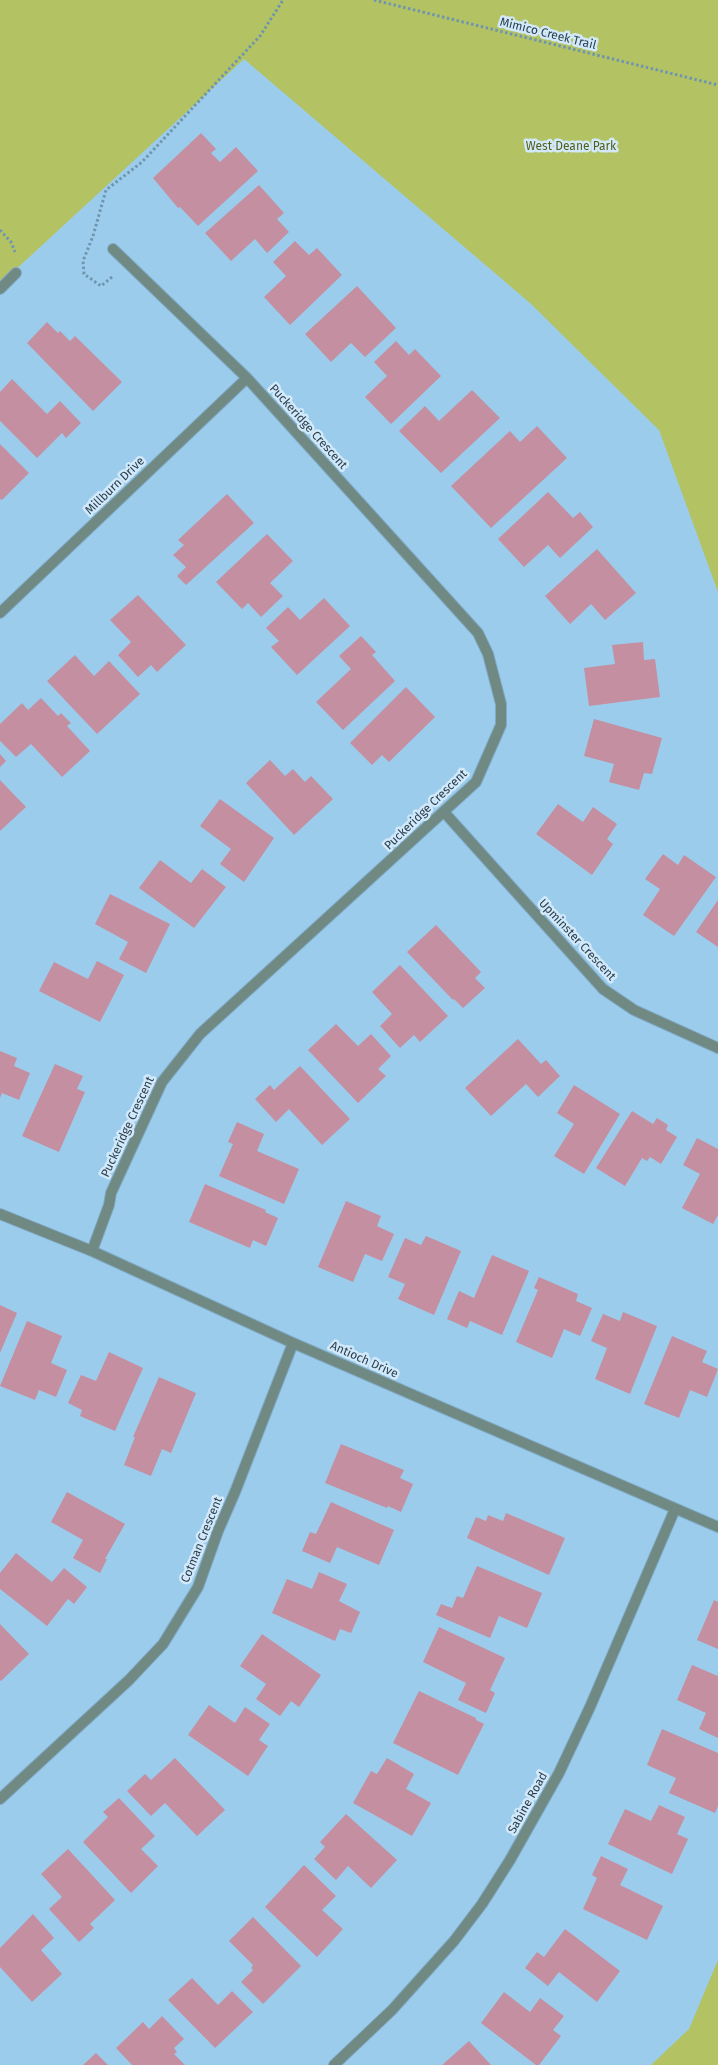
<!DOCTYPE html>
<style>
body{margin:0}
canvas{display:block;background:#9bccec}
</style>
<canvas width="718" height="2065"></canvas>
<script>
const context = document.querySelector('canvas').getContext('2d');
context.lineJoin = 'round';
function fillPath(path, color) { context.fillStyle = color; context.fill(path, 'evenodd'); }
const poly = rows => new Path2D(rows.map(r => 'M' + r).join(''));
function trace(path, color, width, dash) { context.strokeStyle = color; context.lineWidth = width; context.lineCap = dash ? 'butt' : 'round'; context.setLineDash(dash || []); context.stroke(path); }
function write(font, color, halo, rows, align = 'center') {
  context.font = font + ' "Fira Sans",sans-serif'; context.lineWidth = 5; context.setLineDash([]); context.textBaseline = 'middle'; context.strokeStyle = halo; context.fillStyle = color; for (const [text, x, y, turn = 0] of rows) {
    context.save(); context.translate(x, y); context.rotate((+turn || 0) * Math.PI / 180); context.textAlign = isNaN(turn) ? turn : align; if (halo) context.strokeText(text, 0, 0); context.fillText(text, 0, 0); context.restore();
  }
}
const green = poly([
 [0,0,718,0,718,592,659,430,530,303,244,59,0,284],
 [718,1960,718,2065,651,2065,689,2029]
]);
const building = poly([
 [201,133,216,149,211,153,220,162,236,147,258,171,198,226,180,207,178,208,153,178],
 [259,185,284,213,277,219,289,232,267,253,255,239,231,261,205,233],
 [295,241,309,255,317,248,342,275,290,325,264,297,286,276,273,262],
 [357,286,396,328,365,357,351,343,331,362,305,334],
 [47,322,58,333,60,331,70,341,75,336,122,382,93,411,27,343],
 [396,341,409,355,415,349,441,376,391,424,365,397,387,376,374,362],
 [12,379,47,414,60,401,81,423,66,438,62,433,37,458,0,421,0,392],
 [472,390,500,418,441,473,399,431,425,406,439,421],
 [537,426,567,458,491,528,451,486,510,431,520,442],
 [0,444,29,473,2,500,0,499],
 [548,492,573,518,580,512,593,527,560,558,548,545,524,567,498,539],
 [227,494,254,523,186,585,177,576,186,567,173,555,184,545,178,540],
 [267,534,293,561,270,583,283,596,261,617,248,603,242,609,216,582],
 [597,549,636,593,605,620,591,604,570,624,545,596],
 [138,595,186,645,157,672,151,665,138,677,118,655,131,642,110,620],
 [324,598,350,626,297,675,271,647,279,641,266,628,288,607,300,620],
 [361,636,376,652,372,655,395,681,343,730,316,702,351,669,339,656],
 [643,642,644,660,655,659,660,697,589,706,584,668,615,664,612,645],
 [75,655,94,676,109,661,140,694,97,734,47,681],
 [406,687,435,717,389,762,382,755,372,765,350,743],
 [41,698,58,716,61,713,71,723,67,726,90,751,62,777,31,744,16,757,0,741,0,724,22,703,28,710],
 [594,719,662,738,652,774,644,773,639,790,609,782,614,764,584,756],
 [0,754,6,761,0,767],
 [270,760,285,776,293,769,305,782,311,776,333,799,294,835,246,783],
 [0,780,26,807,0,831],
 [220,799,274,838,244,882,220,864,231,849,200,826],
 [558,804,583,822,593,807,617,824,607,839,613,844,592,875,536,834],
 [663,854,678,865,684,855,716,877,674,936,643,915,660,889,645,879],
 [160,860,191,883,202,869,226,887,194,928,139,888],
 [110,894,170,924,146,973,119,959,128,942,95,924],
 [718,900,718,947,696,932],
 [436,925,481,972,475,978,485,988,463,1008,454,999,453,1000,407,952],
 [97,961,124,975,100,1022,39,991,54,962,88,979],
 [400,965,448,1016,420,1042,414,1035,400,1048,380,1026,392,1014,372,992],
 [336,1024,358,1046,371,1034,391,1056,378,1069,386,1076,358,1103,308,1050],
 [518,1039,541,1064,546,1060,560,1076,538,1097,526,1084,491,1116,465,1088],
 [0,1051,17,1058,14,1066,30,1073,19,1100,2,1093,0,1098],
 [55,1064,83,1076,77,1089,85,1092,59,1152,22,1136],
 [300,1066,350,1119,322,1145,289,1109,276,1122,255,1099,270,1085,274,1090],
 [574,1085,620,1114,584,1174,554,1156,574,1124,557,1113],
 [632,1111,653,1124,657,1118,668,1125,666,1130,677,1137,661,1164,650,1157,647,1161,642,1158,625,1186,596,1168],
 [237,1122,264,1134,257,1151,299,1169,284,1204,219,1176,233,1144,228,1142],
 [697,1138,718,1149,718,1215,713,1224,682,1208,700,1174,683,1165],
 [205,1184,266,1210,265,1212,278,1218,266,1246,253,1240,250,1248,189,1222],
 [346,1201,381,1216,377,1226,394,1234,382,1261,365,1254,353,1282,318,1267],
 [426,1236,461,1251,434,1315,398,1299,405,1284,388,1277,405,1238,421,1245],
 [492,1255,529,1271,502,1335,470,1321,467,1328,447,1319,459,1291,474,1298],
 [539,1277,578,1294,576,1301,592,1308,580,1336,564,1329,552,1358,516,1342,538,1290,534,1288],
 [0,1305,17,1313,0,1353],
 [623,1312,657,1326,630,1394,595,1379,607,1348,591,1341,603,1314,620,1321],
 [27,1321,62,1336,51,1363,67,1370,56,1397,39,1390,35,1400,0,1386],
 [672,1336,707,1351,702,1362,718,1369,707,1397,690,1390,679,1418,644,1404],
 [109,1352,143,1368,115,1431,80,1416,82,1410,68,1403,81,1375,96,1381],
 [159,1377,196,1393,171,1453,162,1449,151,1476,124,1465,135,1437,133,1437],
 [341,1444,404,1470,400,1478,413,1484,401,1512,388,1506,387,1508,325,1483],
 [67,1492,125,1524,105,1559,107,1559,100,1573,73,1558,83,1540,51,1522],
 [331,1502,394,1530,379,1565,337,1547,330,1563,302,1551,310,1532,316,1534],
 [506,1513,565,1538,549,1575,467,1538,476,1517,486,1521,488,1515,503,1521],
 [16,1553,52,1582,64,1568,87,1587,74,1604,68,1599,47,1626,0,1589,0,1573],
 [477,1566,542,1593,527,1628,499,1616,490,1638,436,1615,441,1604,452,1608,457,1596,463,1598],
 [319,1572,347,1584,339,1601,360,1612,351,1633,340,1629,335,1641,272,1613,287,1579,312,1589],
 [714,1600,718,1602,718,1649,697,1640],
 [0,1624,29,1654,1,1681,0,1680],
 [439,1627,505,1658,490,1690,495,1693,486,1713,458,1700,466,1683,423,1662],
 [262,1634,321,1675,299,1707,291,1701,280,1716,256,1699,266,1684,240,1666],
 [692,1665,718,1676,718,1738,699,1729,706,1713,677,1700],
 [419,1691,476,1718,476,1720,484,1724,458,1775,393,1743],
 [209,1705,235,1723,245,1707,270,1724,259,1740,268,1746,248,1776,188,1735],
 [662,1729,718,1753,718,1806,715,1813,669,1793,676,1778,647,1765],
 [175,1758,225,1810,197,1836,165,1803,151,1816,127,1791,145,1774,151,1780],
 [387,1758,414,1774,406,1789,431,1803,412,1836,353,1803,371,1771,377,1774],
 [119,1798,155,1836,141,1849,158,1866,131,1893,83,1842,108,1817,103,1812],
 [659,1805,685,1817,677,1834,688,1839,672,1874,608,1844,625,1809,651,1821],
 [346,1814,397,1860,371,1888,348,1866,336,1880,314,1859,325,1847,320,1842],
 [68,1849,115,1900,90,1924,94,1928,79,1942,49,1909,62,1897,41,1874],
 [601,1856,628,1869,620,1885,663,1906,647,1940,583,1909,597,1878,592,1875],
 [304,1865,336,1896,322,1910,343,1929,317,1957,265,1907],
 [33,1914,54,1938,41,1950,62,1974,32,2002,0,1967,0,1948],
 [253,1917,301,1966,263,2004,241,1982,253,1970,251,1968,253,1965,229,1941],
 [565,1929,620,1971,597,2002,559,1972,548,1986,525,1968,537,1952,544,1957],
 [192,1978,218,2005,232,1991,253,2012,215,2048,168,2000],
 [504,1992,530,2012,540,1998,564,2016,553,2030,561,2036,539,2065,536,2065,481,2023],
 [162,2016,184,2039,174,2048,177,2052,174,2054,185,2065,132,2065,116,2048,143,2022,149,2029],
 [469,2041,491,2065,442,2065],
 [96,2053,108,2065,83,2065]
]);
const path = poly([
 [374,0,718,85],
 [0,230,11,242,15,252],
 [112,277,101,286,84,274,83,261,93,236,106,190,142,162,260,36,283,0]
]);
const lane = poly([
 [0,289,16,273]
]);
const street = poly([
 [0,613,247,378],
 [444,812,603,989,634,1010,718,1048],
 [0,1214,92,1251,293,1343,718,1527],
 [92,1251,109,1205,111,1193,162,1082,200,1034,476,782,501,725,501,704,488,654,478,633,247,378,113,249],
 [0,1799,129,1680,163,1644,198,1587,218,1531,235,1492,293,1343],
 [334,2065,392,2010,454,1941,482,1904,510,1860,559,1773,590,1707,675,1509]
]);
const streetNames = [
 ["Mimico Creek Trail",548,34,14],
 ["Puckeridge Crescent",308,427,48],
 ["Millburn Drive",115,486,-44],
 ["Puckeridge Crescent",426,810,-44],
 ["Upminster Crescent",577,940,47],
 ["Puckeridge Crescent",128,1127,-65],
 ["Antioch Drive",364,1360,24],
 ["Cotman Crescent",202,1540,-68],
 ["Sabine Road",528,1803,-61]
];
const parkNames = [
 ["West Deane Park",571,147]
];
fillPath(green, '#b3c262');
fillPath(building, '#c48fa1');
trace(lane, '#80aac6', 12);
trace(street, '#80aac6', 12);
trace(path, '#7096ae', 3, [2.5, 2.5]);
trace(lane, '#708982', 10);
trace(street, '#708982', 10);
write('12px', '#2b3f4c', '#d1e9fa', streetNames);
write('12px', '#555e17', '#d1e9fa', parkNames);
</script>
